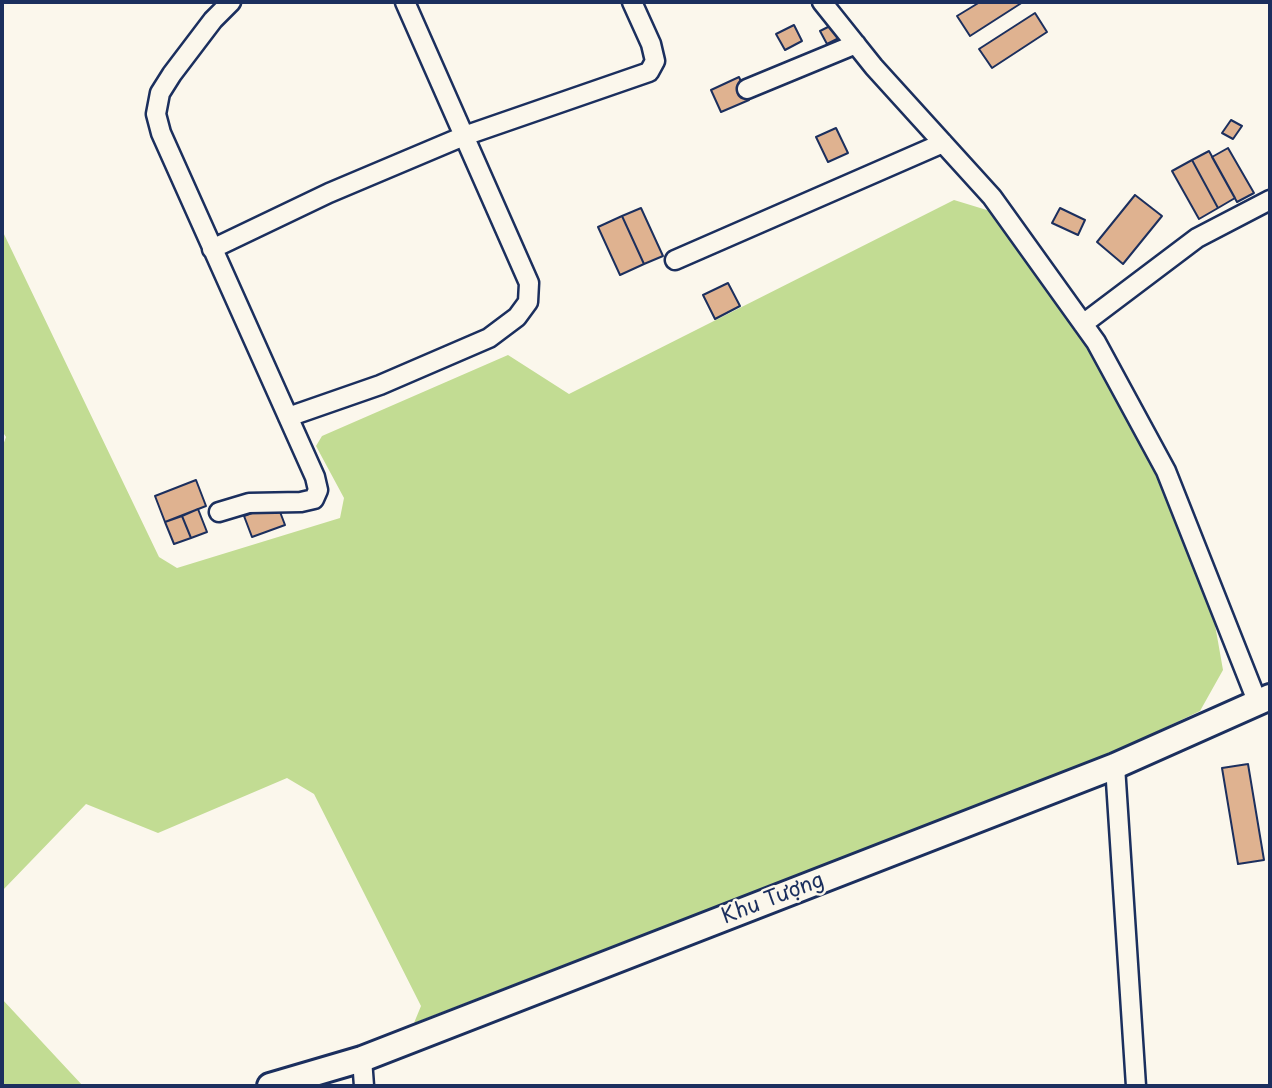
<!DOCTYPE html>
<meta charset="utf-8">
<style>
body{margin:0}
#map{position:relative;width:1272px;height:1088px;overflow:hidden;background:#fbf7ec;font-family:"Playpen Sans",sans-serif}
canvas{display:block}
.frame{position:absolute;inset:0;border:4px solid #1b2f5e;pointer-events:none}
</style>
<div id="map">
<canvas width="1272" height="1088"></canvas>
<div class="frame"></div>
</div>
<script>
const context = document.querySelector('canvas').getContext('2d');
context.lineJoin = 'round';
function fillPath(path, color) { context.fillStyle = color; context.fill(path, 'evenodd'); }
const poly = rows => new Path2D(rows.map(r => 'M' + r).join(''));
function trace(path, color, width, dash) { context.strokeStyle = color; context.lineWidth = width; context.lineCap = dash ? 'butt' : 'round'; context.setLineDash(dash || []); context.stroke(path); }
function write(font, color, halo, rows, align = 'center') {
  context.font = font + ' "Playpen Sans",sans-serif'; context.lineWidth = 5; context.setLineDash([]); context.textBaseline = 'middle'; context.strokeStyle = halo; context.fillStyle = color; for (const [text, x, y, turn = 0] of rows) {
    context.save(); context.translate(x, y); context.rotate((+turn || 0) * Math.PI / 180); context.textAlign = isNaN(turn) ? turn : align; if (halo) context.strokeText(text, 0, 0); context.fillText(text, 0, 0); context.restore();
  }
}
const green = poly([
 [954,200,990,211,1087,347,1155,471,1211,602,1223,670,1200,711,1116,751,414,1023,421,1006,314,794,287,778,158,833,86,804,2,891,2,448,6,437,2,431,2,230,159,557,177,568,340,518,344,498,316,446,322,436,508,355,569,394],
 [2,999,83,1086,2,1086]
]);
const building = poly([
 [980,2,1023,2,970,36,957,16,980,2],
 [1035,13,1047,32,992,68,979,49,1035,13],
 [836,23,843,36,827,44,820,31,836,23],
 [794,25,802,41,785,50,776,34,794,25],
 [739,77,749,100,721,112,711,90,739,77],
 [1231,120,1242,126,1233,139,1222,133,1231,120],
 [836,128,848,153,828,162,816,137,836,128],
 [1228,148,1254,193,1237,202,1212,157,1228,148],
 [1209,151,1235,198,1218,208,1192,160,1209,151],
 [1192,160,1218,208,1199,219,1172,171,1192,160],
 [1135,195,1162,216,1123,264,1097,242,1135,195],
 [641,208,663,256,644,264,622,216,641,208],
 [1060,208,1085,220,1078,235,1052,223,1060,208],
 [622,216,644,264,620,275,598,227,622,216],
 [728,283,740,306,715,319,703,295,728,283],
 [196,480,206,506,165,522,155,496,196,480],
 [277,504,285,525,252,537,244,516,277,504],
 [198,509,207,532,191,538,182,516,198,509],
 [182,516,191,538,174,544,165,522,182,516],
 [1248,764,1264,860,1238,864,1222,768,1248,764]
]);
const street = poly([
 [822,2,874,67,992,197,1096,342,1166,471,1257,701],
 [747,89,856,44],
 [212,249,329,193,464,136,649,72,655,61,651,44,632,2],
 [675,260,943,143],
 [1083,324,1197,238,1270,200],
 [288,417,380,385,489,338,517,317,528,302,529,283,405,2],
 [219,512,249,503,301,502,314,499,318,490,315,477,161,133,156,114,160,93,172,74,213,20,231,2],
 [1115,766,1136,1086],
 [362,1059,364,1086]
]);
const secondary = poly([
 [270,1086,362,1059,1115,766,1270,697]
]);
const streetNames = [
 ["Khu Tượng",773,899,-21]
];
fillPath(green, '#c2dc93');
fillPath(building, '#dfb290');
trace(building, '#1b2f5e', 2);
trace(street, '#1b2f5e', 23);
trace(secondary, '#1b2f5e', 30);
trace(street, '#fbf7ec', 18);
trace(secondary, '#fbf7ec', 24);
write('21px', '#1b2f5e', '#fbf7ec', streetNames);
</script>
